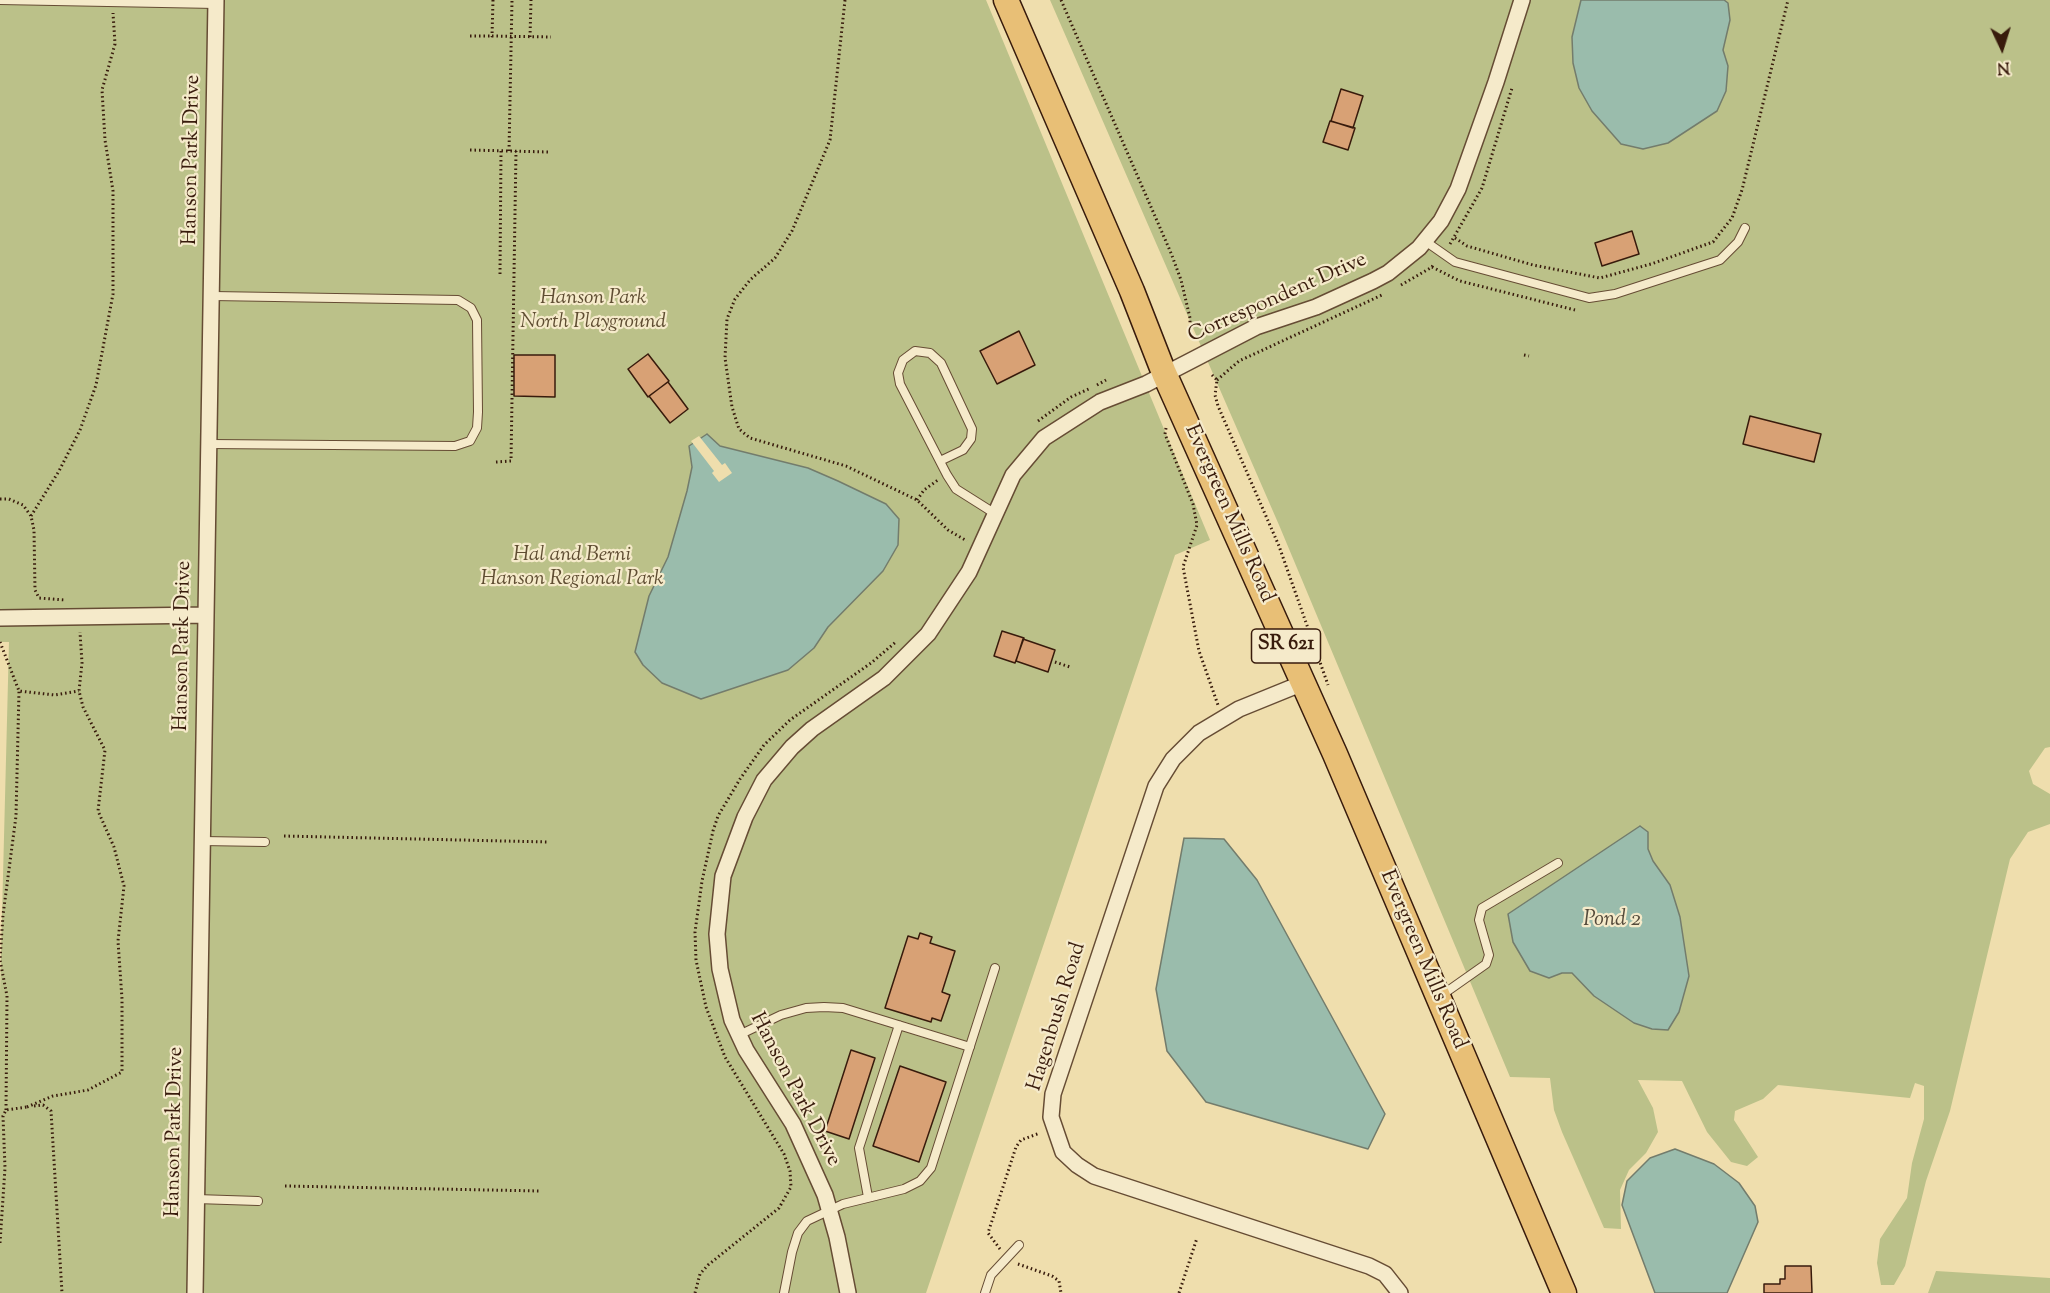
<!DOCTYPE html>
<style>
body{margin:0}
#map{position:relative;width:2050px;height:1293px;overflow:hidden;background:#efdead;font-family:"Sorts Mill Goudy",serif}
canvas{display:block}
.north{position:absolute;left:1972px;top:18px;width:60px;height:60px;-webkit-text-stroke:4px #f5eaca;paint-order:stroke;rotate:176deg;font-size:16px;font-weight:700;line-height:24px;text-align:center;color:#381b0c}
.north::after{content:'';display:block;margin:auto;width:21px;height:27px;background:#381b0c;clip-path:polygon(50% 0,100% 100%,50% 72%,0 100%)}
</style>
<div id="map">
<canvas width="2050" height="1293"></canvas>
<div class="north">N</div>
</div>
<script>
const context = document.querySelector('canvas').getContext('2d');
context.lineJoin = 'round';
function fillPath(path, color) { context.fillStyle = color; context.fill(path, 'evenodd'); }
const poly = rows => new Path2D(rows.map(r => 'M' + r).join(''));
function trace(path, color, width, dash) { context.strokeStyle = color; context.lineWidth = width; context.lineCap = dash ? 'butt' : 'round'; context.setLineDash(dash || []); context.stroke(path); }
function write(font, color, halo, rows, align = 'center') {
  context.font = font + ' "Sorts Mill Goudy",serif'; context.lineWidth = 4.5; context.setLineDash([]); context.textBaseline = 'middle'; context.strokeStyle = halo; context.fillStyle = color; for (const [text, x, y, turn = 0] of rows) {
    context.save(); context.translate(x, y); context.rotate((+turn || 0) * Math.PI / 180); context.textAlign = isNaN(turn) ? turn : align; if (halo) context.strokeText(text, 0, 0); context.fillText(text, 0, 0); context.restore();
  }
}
const green = poly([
 [0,0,986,0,1210,540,1175,555,926,1293,0,1293,0,993,9,642,0,642],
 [1050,0,2050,0,2050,747,2045,748,2029,771,2033,784,2050,794,2050,824,2028,832,2010,859,1950,1111,1926,1181,1905,1266,1894,1285,1881,1285,1877,1263,1880,1239,1907,1198,1912,1163,1924,1119,1924,1086,1915,1083,1910,1098,1778,1085,1763,1099,1735,1111,1734,1120,1758,1157,1747,1166,1731,1162,1707,1132,1682,1081,1638,1080,1653,1108,1658,1132,1646,1153,1629,1170,1620,1190,1621,1229,1604,1228,1562,1132,1554,1110,1550,1078,1510,1077,1279,525],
 [1936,1271,2050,1278,2050,1293,1928,1293]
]);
const water = poly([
 [1581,0,1724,0,1728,3,1730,20,1723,50,1728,66,1726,91,1717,111,1668,143,1643,149,1621,144,1592,111,1579,88,1573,63,1572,37,1581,0],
 [707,434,720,446,808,468,838,481,886,504,899,519,898,545,883,571,828,627,814,648,788,670,701,699,662,683,643,665,635,652,649,596,668,557,687,491,692,467,689,446,707,434],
 [1640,826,1648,832,1648,849,1653,861,1670,885,1680,917,1689,976,1679,1012,1668,1030,1652,1029,1634,1023,1594,996,1572,973,1562,973,1549,978,1530,971,1513,942,1508,914,1640,826],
 [1184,838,1224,839,1257,880,1385,1114,1368,1149,1206,1102,1167,1051,1156,989,1184,838],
 [1675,1149,1714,1164,1739,1183,1755,1206,1758,1222,1727,1293,1655,1293,1622,1205,1627,1181,1650,1158,1675,1149]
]);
const pier = poly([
 [699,436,722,465,725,463,732,473,719,482,712,473,714,471,691,441]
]);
const building = poly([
 [1341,89,1363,96,1353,128,1331,121,1341,89],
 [1330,121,1355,128,1348,150,1323,142,1330,121],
 [1632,231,1639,254,1602,266,1595,243,1632,231],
 [1019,331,1035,365,997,384,980,351,1019,331],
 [648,354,669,381,648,397,628,369,648,354],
 [514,355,555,355,555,397,514,396,514,355],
 [668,382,688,409,670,423,649,396,668,382],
 [1750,416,1821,434,1814,462,1743,444,1750,416],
 [1002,631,1024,638,1015,663,994,656,1002,631],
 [1023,639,1055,650,1048,672,1016,661,1023,639],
 [920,933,932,937,930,943,955,951,942,992,950,995,941,1021,932,1018,931,1022,885,1008,908,936,918,939,920,933],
 [851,1050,875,1058,849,1139,825,1131,851,1050],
 [900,1066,946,1082,919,1162,873,1146,900,1066],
 [1785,1266,1811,1266,1812,1293,1764,1293,1764,1284,1780,1284,1780,1279,1785,1279,1785,1266]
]);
const path = poly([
 [493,0,492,36,551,37],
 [845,0,830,140,792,231,775,258,750,280,735,299,727,319,725,358,732,407,739,429,750,438,846,466,917,500,948,530,967,541],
 [1061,0,1171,253,1181,280,1190,318,1190,332],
 [470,36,492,36],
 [530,37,531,0],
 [470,150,548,152],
 [509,151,512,0],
 [1455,238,1467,246,1533,265,1600,278,1651,264,1713,242,1732,218,1742,190,1788,0],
 [1450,244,1482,188,1512,88],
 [1432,267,1460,281,1575,310],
 [500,274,501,151],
 [1401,285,1432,267,1434,263],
 [1524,355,1529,356],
 [1212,375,1217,380,1215,395,1218,406,1279,546,1328,685],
 [1217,380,1239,361,1382,295],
 [1097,385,1106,380],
 [1038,421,1071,397,1091,388],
 [1166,428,1165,434,1193,504,1197,525,1183,567,1199,651,1218,705],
 [496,462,511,461,516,151],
 [0,499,9,499,23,505,31,516,34,530,35,590,39,598,65,600],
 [917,500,924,490,938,480],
 [31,516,59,471,80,430,96,385,113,294,113,191,105,140,102,90,115,44,113,13],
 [0,642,19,691,55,695,79,691],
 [1055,662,1070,667],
 [284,836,548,842],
 [34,1106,43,1105,51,1111,62,1293],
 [27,1107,53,1096,88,1090,122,1072,122,999,118,941,124,886,114,847,98,811,105,750,83,707,79,691,82,663,80,632],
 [6,1110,7,996,0,960,3,915,16,816,19,691],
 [285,1186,540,1191],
 [0,1243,5,1168,3,1116,6,1110,27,1107],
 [1000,1249,988,1233,1016,1147,1021,1140,1040,1133],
 [1018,1264,1052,1276,1059,1281,1061,1293],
 [695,1293,700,1274,708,1265,779,1208,791,1187,790,1171,784,1154,725,1057,706,1007,696,960,695,932,702,881,713,831,718,816,740,779,764,745,790,720,871,663,897,641],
 [1179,1293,1197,1238]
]);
const lane = poly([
 [0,0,216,4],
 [1425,241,1455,262,1589,298,1615,294,1720,260,1738,242,1745,228],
 [210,444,455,446,470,441,477,428,478,412,477,320,471,308,458,300,213,296],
 [940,461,963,450,971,439,972,429,941,363,930,353,915,351,903,360,898,373,900,384,947,475,956,489,994,513],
 [202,841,265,842],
 [1442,995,1486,964,1489,955,1479,920,1482,908,1558,863],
 [739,1035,781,1015,806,1008,824,1007,843,1008,970,1047],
 [868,1197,859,1148,899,1025],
 [196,1199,258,1201],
 [784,1293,792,1252,798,1233,807,1221,843,1204,904,1189,920,1181,931,1168,995,968],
 [985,1293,991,1275,1019,1245]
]);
const street = poly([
 [0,618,206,615],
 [1303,683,1239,709,1199,733,1173,759,1156,786,1053,1094,1051,1117,1063,1152,1077,1165,1094,1176,1369,1266,1385,1274,1400,1293],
 [195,1293,216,0],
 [848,1293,837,1237,825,1195,793,1124,746,1050,732,1020,720,969,717,934,723,876,745,817,764,780,792,747,812,729,884,678,928,634,969,572,1013,475,1044,438,1100,402,1146,384,1256,327,1316,307,1373,281,1388,273,1419,248,1441,221,1458,189,1496,82,1522,0]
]);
const primary = poly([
 [1006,0,1132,291,1164,373,1335,754,1564,1293]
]);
const shields = [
 [1286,646,69]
];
const shieldNames = [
 ["SR 621",1286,646]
];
const streetNames = [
 ["Hanson Park Drive",193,160,-89],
 ["Correspondent Drive",1278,299,-24],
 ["Evergreen Mills Road",1228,514,66],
 ["Hanson Park Drive",184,646,-89],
 ["Evergreen Mills Road",1422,960,67],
 ["Hagenbush Road",1058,1017,-73],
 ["Hanson Park Drive",794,1090,62],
 ["Hanson Park Drive",176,1132,-89]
];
const parkNames = [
 ["Hanson Park",593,299],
 ["North Playground",593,323],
 ["Hal and Berni",572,556],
 ["Hanson Regional Park",572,580]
];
const waterNames = [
 ["Pond 2",1612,921]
];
fillPath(green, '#bbc189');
fillPath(water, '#9abcac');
trace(water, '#737c6c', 1.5);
fillPath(pier, '#efdead');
fillPath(building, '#d8a175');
trace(building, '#381b0c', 1.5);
trace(lane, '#664c34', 10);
trace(street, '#664c34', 18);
trace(primary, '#381b0c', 27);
trace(path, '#381b0c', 3, [1.5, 3]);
trace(lane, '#f5eaca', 8);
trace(street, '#f5eaca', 15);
trace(primary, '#e8bf76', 24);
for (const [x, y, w] of shields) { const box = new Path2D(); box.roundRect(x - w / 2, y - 17, w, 34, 4.5); context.fillStyle = '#f5eaca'; context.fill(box); trace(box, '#381b0c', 1.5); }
write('bold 20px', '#381b0c', null, shieldNames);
write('21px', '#381b0c', '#f5eaca', streetNames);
write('italic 21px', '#5f4d32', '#f5eaca', parkNames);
write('italic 22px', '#554b3c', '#f5eaca', waterNames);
</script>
